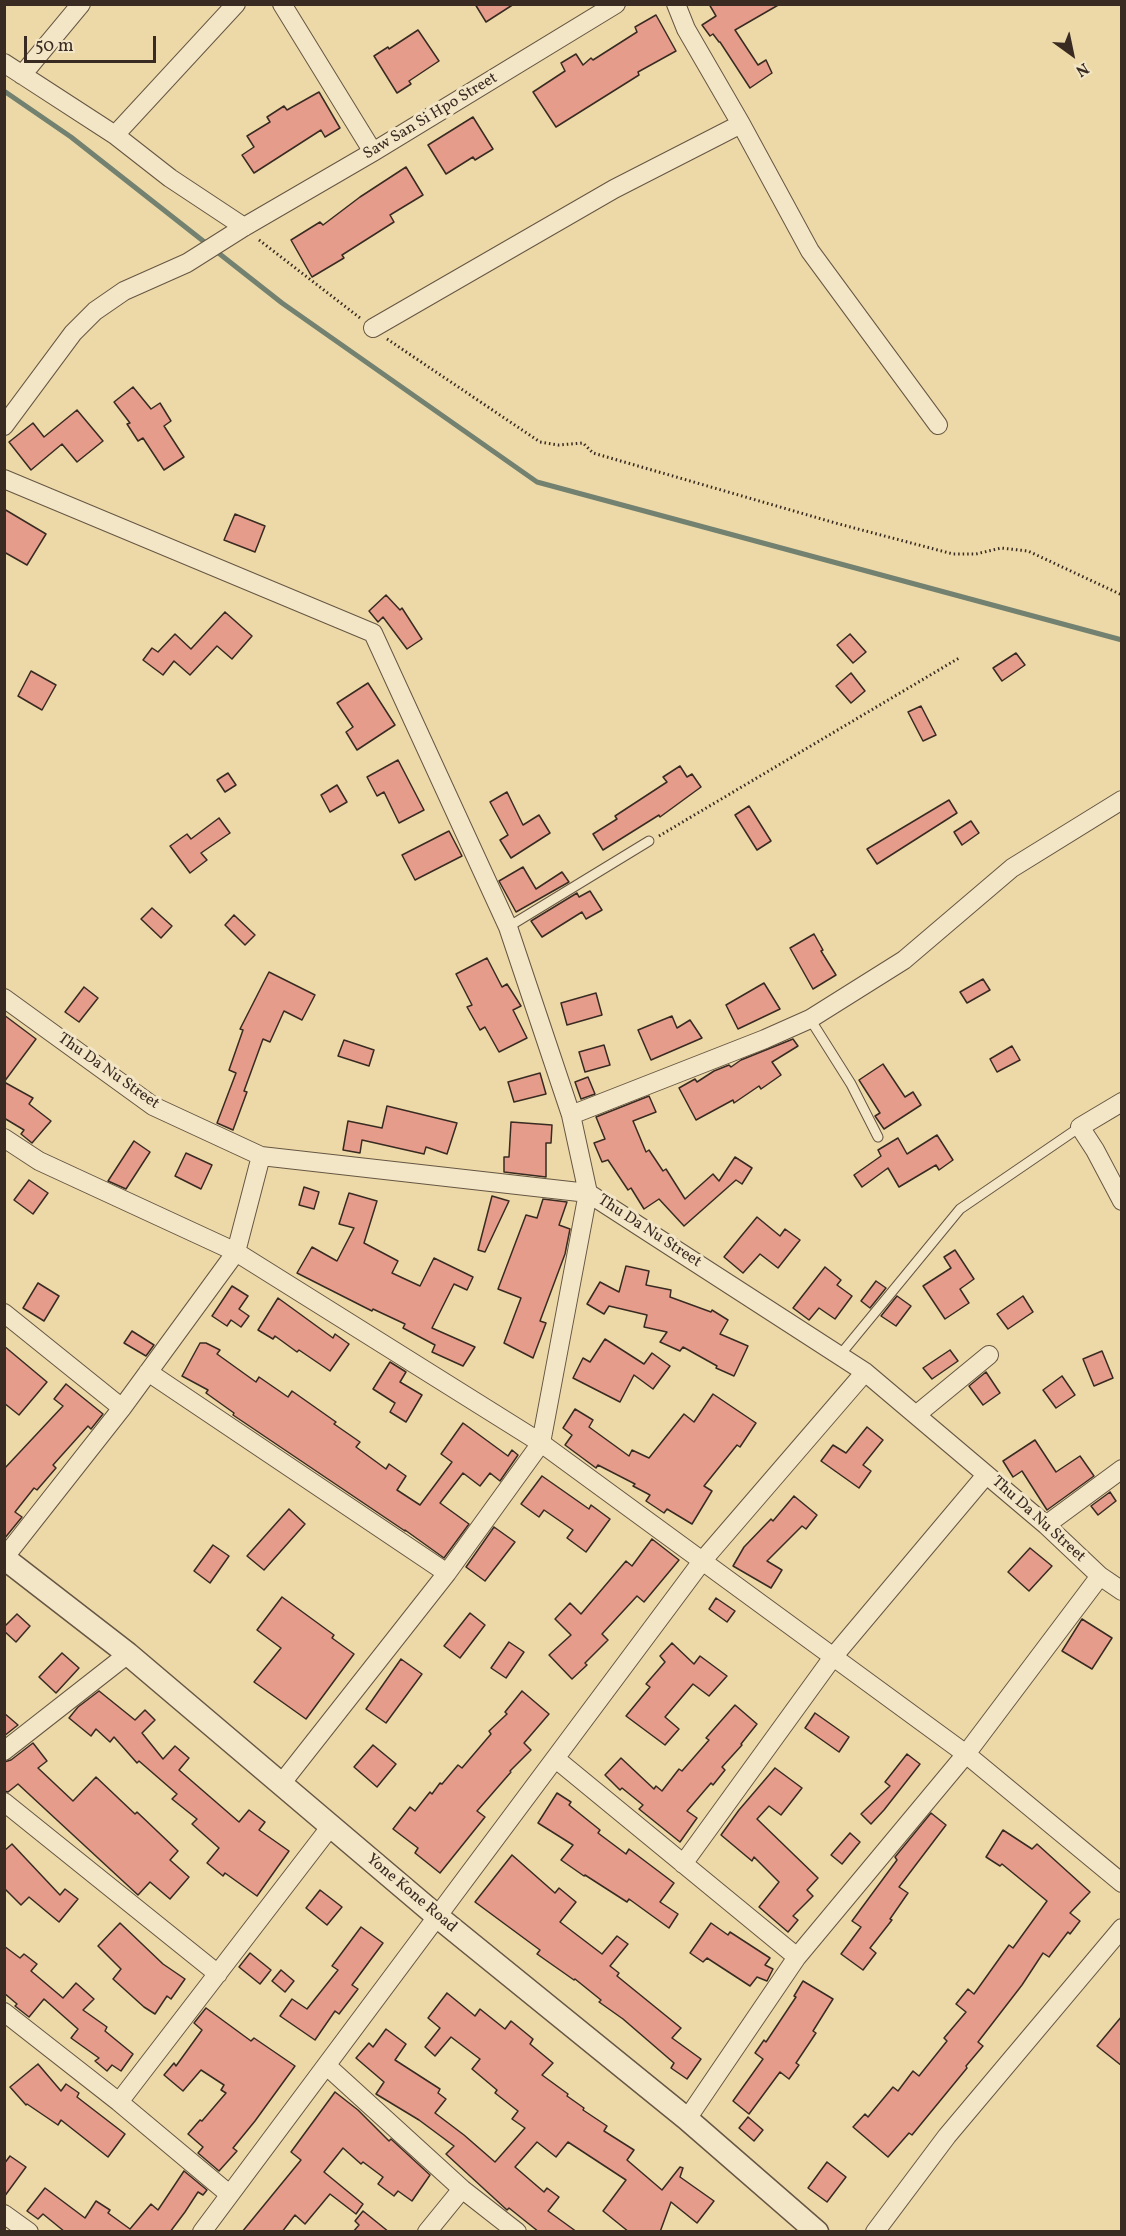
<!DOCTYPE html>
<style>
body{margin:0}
#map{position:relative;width:1126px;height:2236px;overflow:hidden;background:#edd9a7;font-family:Vollkorn,serif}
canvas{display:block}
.frame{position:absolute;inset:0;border:6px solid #392b22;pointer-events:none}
.north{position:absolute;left:1042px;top:24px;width:60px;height:60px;-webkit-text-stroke:4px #f3e6c6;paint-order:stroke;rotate:147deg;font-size:16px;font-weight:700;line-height:24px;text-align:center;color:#392b22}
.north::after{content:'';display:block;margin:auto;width:21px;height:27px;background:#392b22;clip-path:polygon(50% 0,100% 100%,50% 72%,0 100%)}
.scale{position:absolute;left:24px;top:36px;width:132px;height:27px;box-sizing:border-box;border:3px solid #392b22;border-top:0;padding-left:8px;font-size:18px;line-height:21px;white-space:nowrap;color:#392b22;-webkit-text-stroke:4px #f3e6c6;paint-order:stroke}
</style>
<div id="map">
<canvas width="1126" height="2236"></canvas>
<div class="frame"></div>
<div class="north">N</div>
<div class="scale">50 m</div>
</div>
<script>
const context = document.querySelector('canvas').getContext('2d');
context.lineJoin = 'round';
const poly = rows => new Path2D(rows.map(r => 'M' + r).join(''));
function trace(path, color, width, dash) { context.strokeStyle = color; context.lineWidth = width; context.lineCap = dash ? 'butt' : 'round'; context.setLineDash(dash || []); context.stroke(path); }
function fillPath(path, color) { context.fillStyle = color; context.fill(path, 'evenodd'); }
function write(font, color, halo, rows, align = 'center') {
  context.font = font + ' Vollkorn,serif'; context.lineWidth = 6; context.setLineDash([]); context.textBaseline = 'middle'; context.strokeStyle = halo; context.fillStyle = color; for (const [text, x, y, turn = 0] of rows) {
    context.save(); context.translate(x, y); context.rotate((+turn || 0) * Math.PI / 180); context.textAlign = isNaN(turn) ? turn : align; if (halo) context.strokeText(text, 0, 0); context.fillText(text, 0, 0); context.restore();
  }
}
const stream = poly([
 [4,91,71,137,282,303,537,482,1122,640]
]);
const building = poly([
 [475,4,514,4,486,22,475,4],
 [709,4,780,4,735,30,758,65,766,60,772,73,750,88,720,42,719,42,713,34,710,36,702,25,716,16,709,4],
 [656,15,676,51,638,72,639,75,556,127,533,92,565,71,561,63,576,54,583,65,591,58,593,60,637,32,635,27,656,15],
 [418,30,439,61,409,81,411,84,397,93,374,56,388,47,389,49,418,30],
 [319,92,340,128,325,137,321,130,254,173,242,155,254,147,247,136,270,122,267,117,284,106,287,110,319,92],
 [473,117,493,149,475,160,473,157,446,174,428,145,473,117],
 [406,167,423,195,390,215,394,222,342,255,344,258,312,277,291,240,320,222,323,225,360,197,406,167],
 [133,387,151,409,160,403,171,421,164,426,184,457,164,470,143,438,138,441,127,424,130,423,114,402,133,387],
 [77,410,103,441,77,462,62,444,31,470,9,442,33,423,44,437,77,410],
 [4,509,46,534,27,565,4,552,4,509],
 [235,514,265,526,255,552,224,540,235,514],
 [386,595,400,610,402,608,422,639,407,649,383,617,378,622,369,611,386,595],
 [225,612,252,636,232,659,217,646,190,675,174,661,163,675,143,660,152,648,158,652,175,634,191,649,225,612],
 [850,634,866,652,853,663,837,645,850,634],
 [1016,653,1025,665,1002,681,993,668,1016,653],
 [31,671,56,685,42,710,18,696,31,671],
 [851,673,865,691,851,703,836,686,851,673],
 [368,683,395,725,357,750,346,732,353,727,337,703,368,683],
 [921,706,936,735,923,741,908,712,921,706],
 [398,760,424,810,399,823,384,792,377,796,367,777,398,760],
 [680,766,687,777,692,774,701,787,660,817,659,815,603,850,593,834,617,819,615,816,667,782,663,777,680,766],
 [228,773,236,785,225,792,217,780,228,773],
 [337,785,347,802,330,812,321,795,337,785],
 [507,792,523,825,539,815,550,833,511,858,500,840,508,835,490,802,507,792],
 [949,800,957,813,877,864,867,849,949,800],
 [749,806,771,841,757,850,735,815,749,806],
 [219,818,230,833,201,853,207,860,190,873,170,846,187,834,191,839,219,818],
 [971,821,979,833,962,845,954,832,971,821],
 [449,831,462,856,415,880,402,855,449,831],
 [523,867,536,889,562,872,569,882,516,912,499,881,523,867],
 [590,891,602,910,586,919,582,912,542,937,531,921,577,893,579,897,590,891],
 [152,908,172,926,161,938,141,919,152,908],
 [234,915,255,935,245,945,225,925,234,915],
 [814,934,823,950,821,951,836,975,813,989,790,948,814,934],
 [487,958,502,987,507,984,521,1006,513,1010,527,1038,499,1052,485,1027,480,1030,467,1007,472,1005,456,974,487,958],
 [269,972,315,995,302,1020,284,1011,270,1042,263,1039,244,1091,247,1092,233,1130,217,1123,236,1073,229,1070,243,1030,240,1029,269,972],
 [983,979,990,990,967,1003,960,992,983,979],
 [764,983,780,1009,738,1029,726,1005,764,983],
 [84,987,98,998,79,1022,65,1012,84,987],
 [596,993,602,1015,567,1025,561,1003,596,993],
 [4,1015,36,1039,4,1082,4,1015],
 [672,1016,677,1028,690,1020,702,1038,651,1060,638,1030,672,1016],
 [793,1039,798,1046,772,1062,781,1075,761,1089,759,1086,734,1103,733,1100,696,1120,679,1088,695,1079,697,1082,714,1071,729,1065,731,1067,741,1060,793,1039],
 [344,1040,374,1050,369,1066,338,1056,344,1040],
 [604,1045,610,1065,585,1072,579,1052,604,1045],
 [1012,1046,1020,1060,997,1072,990,1059,1012,1046],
 [883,1064,905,1097,913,1092,921,1105,884,1129,875,1116,880,1113,859,1080,883,1064],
 [540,1073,546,1094,514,1102,508,1082,540,1073],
 [588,1077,595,1094,581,1099,575,1082,588,1077],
 [4,1082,33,1098,29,1104,51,1121,32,1143,21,1134,24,1130,4,1118,4,1082],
 [649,1096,656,1112,633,1121,646,1152,649,1150,663,1171,666,1169,685,1199,713,1174,719,1181,735,1157,752,1168,742,1184,736,1180,684,1226,659,1199,644,1209,631,1188,628,1190,608,1160,602,1162,594,1143,605,1139,596,1117,649,1096],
 [387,1106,457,1123,447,1154,426,1147,424,1154,362,1140,360,1153,343,1150,348,1121,382,1128,387,1106],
 [511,1122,552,1125,551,1143,546,1143,546,1177,504,1172,504,1157,509,1157,511,1122],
 [937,1135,953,1160,939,1170,936,1165,899,1187,888,1168,862,1187,854,1175,881,1156,878,1150,898,1138,907,1154,937,1135],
 [134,1141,150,1152,126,1189,108,1181,134,1141],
 [186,1153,212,1165,201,1189,175,1176,186,1153],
 [29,1180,48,1193,33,1214,14,1200,29,1180],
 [304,1187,319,1192,314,1209,299,1205,304,1187],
 [349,1193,377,1201,364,1243,398,1261,392,1273,420,1286,434,1258,473,1277,467,1290,454,1284,432,1328,475,1347,463,1366,432,1352,435,1345,403,1328,405,1324,373,1309,372,1311,297,1273,312,1247,337,1261,354,1228,339,1224,349,1193],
 [492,1196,509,1201,485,1252,478,1250,492,1196],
 [543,1199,567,1202,559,1225,570,1229,565,1254,540,1321,546,1323,533,1358,504,1343,521,1298,498,1289,526,1215,537,1218,543,1199],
 [757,1217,780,1236,785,1229,800,1240,778,1268,760,1254,743,1273,724,1257,757,1217],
 [955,1250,974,1279,960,1289,969,1303,945,1319,923,1286,951,1268,944,1257,955,1250],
 [626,1266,649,1271,646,1285,671,1290,670,1297,711,1312,712,1310,728,1320,720,1334,748,1346,734,1376,716,1368,717,1366,683,1347,680,1351,660,1342,667,1332,644,1327,647,1315,609,1306,604,1314,587,1304,600,1282,619,1292,626,1266],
 [825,1267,841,1280,837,1285,852,1296,835,1319,819,1308,809,1320,793,1308,825,1267],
 [876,1281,886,1288,870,1308,861,1301,876,1281],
 [38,1283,59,1296,44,1321,23,1308,38,1283],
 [232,1286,248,1296,239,1309,249,1316,241,1327,231,1320,227,1326,212,1316,232,1286],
 [897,1296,911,1306,896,1326,881,1316,897,1296],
 [1023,1296,1033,1312,1008,1329,997,1314,1023,1296],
 [278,1298,333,1338,335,1334,349,1344,330,1371,299,1350,297,1352,275,1336,273,1339,258,1330,278,1298],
 [132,1331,154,1345,146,1356,124,1343,132,1331],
 [605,1339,644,1364,652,1353,670,1366,653,1389,634,1375,620,1402,573,1378,583,1358,590,1362,605,1339],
 [200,1343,206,1343,220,1350,217,1354,256,1382,259,1377,288,1397,292,1391,336,1422,334,1424,360,1442,356,1447,386,1469,389,1464,406,1476,397,1490,420,1505,452,1462,441,1454,463,1423,508,1456,512,1450,518,1455,500,1481,490,1473,480,1486,463,1473,440,1503,469,1524,444,1558,405,1530,405,1531,233,1415,234,1413,206,1393,208,1390,182,1376,200,1343],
 [4,1346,47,1382,19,1415,4,1403,4,1346],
 [950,1350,958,1361,932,1379,923,1368,950,1350],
 [1102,1351,1113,1378,1094,1386,1083,1359,1102,1351],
 [390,1362,406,1372,400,1382,422,1395,406,1422,390,1412,395,1403,373,1389,390,1362],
 [986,1372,1000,1393,983,1405,969,1386,986,1372],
 [1062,1376,1075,1395,1056,1408,1043,1390,1062,1376],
 [66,1384,103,1414,91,1429,88,1426,53,1465,56,1468,37,1490,34,1488,15,1512,22,1517,4,1539,4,1469,63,1406,54,1399,66,1384],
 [713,1394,756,1423,740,1447,737,1445,704,1486,712,1491,692,1524,667,1509,664,1513,646,1501,650,1495,633,1486,635,1484,598,1465,596,1468,565,1445,572,1435,563,1428,575,1409,593,1420,589,1427,629,1456,632,1450,649,1458,684,1414,694,1422,713,1394],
 [867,1427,883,1440,863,1465,871,1471,859,1488,821,1461,833,1445,846,1453,867,1427],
 [1035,1440,1056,1472,1080,1456,1094,1476,1047,1510,1022,1471,1013,1477,1003,1461,1035,1440],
 [542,1476,589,1509,591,1505,610,1519,586,1552,567,1538,573,1530,544,1510,539,1517,521,1504,542,1476],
 [1110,1492,1116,1501,1098,1515,1091,1506,1110,1492],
 [794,1496,817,1515,806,1529,802,1526,767,1561,782,1570,771,1588,733,1566,744,1547,771,1519,773,1521,794,1496],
 [289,1509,305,1524,264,1570,247,1556,289,1509],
 [494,1527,515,1542,485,1581,466,1567,494,1527],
 [652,1539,679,1560,644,1602,637,1596,602,1634,608,1640,585,1663,587,1665,572,1679,549,1655,571,1635,555,1619,570,1603,581,1614,626,1561,632,1566,652,1539],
 [213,1545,229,1556,210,1583,194,1571,213,1545],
 [1030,1548,1052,1566,1029,1591,1008,1572,1030,1548],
 [282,1597,334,1635,332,1638,354,1654,306,1719,254,1682,281,1648,257,1630,282,1597],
 [716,1598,735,1611,727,1622,709,1609,716,1598],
 [470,1613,485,1625,460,1658,444,1646,470,1613],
 [17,1614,30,1626,16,1642,4,1631,4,1627,17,1614],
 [1082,1619,1112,1638,1092,1669,1062,1651,1082,1619],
 [509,1642,524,1652,506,1678,491,1668,509,1642],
 [672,1643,694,1664,700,1656,727,1676,709,1696,693,1684,665,1717,679,1729,665,1745,626,1716,650,1687,646,1684,665,1662,660,1656,672,1643],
 [62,1653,79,1668,56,1693,39,1677,62,1653],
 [401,1659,422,1674,386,1723,366,1709,401,1659],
 [99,1691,135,1720,145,1710,155,1720,142,1733,163,1759,175,1746,189,1758,179,1770,239,1822,249,1810,265,1822,259,1830,289,1851,257,1896,225,1873,223,1876,207,1863,219,1848,192,1824,197,1819,172,1799,177,1794,139,1761,137,1763,114,1737,110,1742,96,1729,91,1736,69,1718,78,1707,99,1691],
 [522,1691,549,1714,524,1743,531,1750,510,1771,511,1772,477,1811,485,1817,440,1873,415,1853,418,1848,393,1829,410,1807,415,1811,430,1792,432,1794,440,1783,442,1784,458,1765,462,1768,491,1734,489,1731,507,1714,505,1712,522,1691],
 [735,1705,757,1724,741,1744,742,1745,722,1767,725,1770,713,1785,711,1783,687,1811,697,1818,680,1842,639,1809,643,1805,622,1788,620,1790,605,1775,621,1758,654,1789,656,1786,662,1791,679,1769,682,1771,709,1740,706,1738,735,1705],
 [4,1713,18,1725,4,1736,4,1713],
 [815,1713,849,1737,839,1752,805,1728,815,1713],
 [33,1743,47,1761,38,1768,73,1801,96,1777,135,1814,137,1812,178,1851,170,1860,189,1877,170,1899,150,1882,138,1895,18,1784,8,1792,4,1791,4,1762,11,1760,33,1743],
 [373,1745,396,1764,377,1787,354,1767,373,1745],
 [907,1754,920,1764,884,1810,871,1824,861,1814,890,1786,885,1782,907,1754],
 [775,1768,802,1788,781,1815,769,1806,757,1819,818,1878,807,1890,813,1896,793,1916,798,1920,788,1932,759,1907,779,1882,754,1857,752,1861,721,1835,739,1810,775,1768],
 [557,1793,571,1802,569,1805,600,1830,598,1833,626,1854,629,1849,674,1883,660,1902,678,1914,669,1928,629,1899,627,1902,585,1875,584,1876,561,1860,573,1845,538,1823,557,1793],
 [931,1813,946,1825,899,1887,908,1893,890,1919,892,1920,870,1948,876,1953,863,1970,841,1954,861,1927,852,1921,897,1860,895,1857,931,1813],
 [1003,1830,1032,1849,1037,1844,1090,1892,1070,1913,1080,1921,1070,1934,1068,1932,1049,1957,1043,1953,1022,1985,978,2042,983,2046,966,2066,967,2068,912,2135,909,2133,888,2157,853,2127,865,2114,868,2117,893,2087,898,2091,913,2071,919,2076,947,2041,944,2038,966,2012,956,2004,968,1989,974,1994,1009,1945,1013,1948,1047,1901,1002,1864,1000,1866,986,1857,1003,1830],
 [850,1833,860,1842,842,1864,831,1855,850,1833],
 [12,1844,60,1895,65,1889,78,1899,59,1922,29,1897,21,1905,4,1888,4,1851,12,1844],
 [512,1855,555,1893,559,1888,576,1902,560,1922,602,1954,617,1936,628,1944,610,1966,619,1973,617,1976,681,2028,672,2038,701,2059,687,2079,671,2068,674,2063,623,2019,599,2002,601,2000,575,1979,574,1980,537,1954,540,1950,475,1902,512,1855],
 [320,1890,342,1907,327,1925,306,1908,320,1890],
 [120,1923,163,1964,185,1979,171,1999,167,1996,155,2014,144,2007,113,1979,121,1969,98,1946,120,1923],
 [711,1923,728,1935,730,1932,770,1958,765,1965,773,1969,767,1981,757,1977,750,1986,707,1958,703,1962,690,1953,711,1923],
 [361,1927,383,1943,352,1985,358,1989,339,2014,335,2011,315,2040,280,2016,292,1999,307,2009,338,1970,332,1966,361,1927],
 [4,1946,20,1958,24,1954,37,1964,31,1971,63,1998,76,1983,94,1999,83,2010,107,2027,105,2031,133,2054,121,2071,112,2065,107,2071,95,2061,99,2058,71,2038,78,2029,44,1999,29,2017,15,2006,17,2004,4,1993,4,1946],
 [250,1953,271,1970,260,1984,239,1967,250,1953],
 [281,1970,294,1981,285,1992,272,1981,281,1970],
 [803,1981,833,1999,813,2031,816,2033,796,2063,799,2065,789,2079,780,2072,749,2114,733,2101,763,2059,755,2053,764,2040,766,2042,796,1997,794,1996,803,1981],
 [447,1993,475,2016,480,2009,505,2029,511,2021,533,2039,530,2044,553,2063,542,2075,568,2094,567,2096,584,2108,583,2110,607,2126,604,2131,634,2150,627,2160,662,2190,680,2167,683,2168,680,2177,714,2201,697,2223,671,2202,660,2232,629,2232,603,2211,626,2180,568,2142,556,2157,537,2142,515,2167,544,2192,547,2188,559,2197,548,2211,577,2232,539,2232,509,2208,507,2210,446,2154,454,2146,419,2120,376,2094,384,2082,356,2058,369,2043,373,2047,386,2029,406,2044,395,2060,440,2089,438,2093,446,2099,435,2113,464,2135,495,2162,525,2128,512,2119,518,2111,495,2093,497,2090,472,2069,480,2059,451,2037,435,2056,425,2047,440,2028,428,2018,447,1993],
 [206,2008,251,2041,254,2038,295,2066,255,2121,233,2148,237,2151,219,2171,198,2153,203,2147,188,2134,200,2120,202,2121,226,2093,221,2090,224,2085,201,2070,183,2091,164,2075,174,2063,176,2066,202,2030,194,2023,206,2008],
 [1122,2016,1122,2066,1097,2046,1122,2016],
 [38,2064,61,2091,66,2084,79,2093,77,2097,125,2134,108,2157,61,2120,58,2125,27,2104,26,2105,10,2087,38,2064],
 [335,2092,358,2110,389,2141,391,2139,430,2175,412,2201,398,2191,394,2196,378,2184,383,2177,363,2162,361,2164,343,2148,324,2172,363,2204,356,2214,330,2194,305,2224,295,2215,282,2232,242,2232,301,2160,291,2152,335,2092],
 [748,2117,763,2130,754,2141,739,2128,748,2117],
 [10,2156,26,2167,4,2197,4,2164,10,2156],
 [827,2162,846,2177,827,2202,808,2188,827,2162],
 [184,2171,207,2190,203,2195,198,2192,185,2212,170,2232,65,2232,43,2214,38,2219,27,2211,45,2188,85,2218,96,2201,110,2210,108,2213,130,2229,151,2204,158,2210,184,2171],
 [363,2211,389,2232,353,2232,359,2225,355,2221,363,2211]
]);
const path = poly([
 [259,240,360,318],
 [387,339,540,442,558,445,583,443,593,453,839,524,953,554,976,554,1001,548,1028,551,1122,595],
 [659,836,959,658]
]);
const service = poly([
 [508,927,649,841],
 [810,1019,851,1084,878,1137],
 [840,1355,960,1209,1080,1127]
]);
const minor = poly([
 [282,4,373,152],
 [676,4,686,29,741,124,810,251,938,425],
 [4,63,115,135,170,178,244,227],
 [22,75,81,4],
 [115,135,236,4],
 [373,328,614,189,741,124],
 [4,426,73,333,95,311,124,291,187,263,244,227,373,152,616,4],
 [4,479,373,633,508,927,571,1115,588,1193,541,1443,447,1573,281,1784],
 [4,998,153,1106,261,1156,588,1193,865,1372,1046,1525,1100,1576,1122,1591],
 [1122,1102,1080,1127,1095,1150,1122,1201],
 [571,1115,765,1039,810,1019,904,960,1012,868,1122,800],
 [4,1138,39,1161,236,1252,541,1443,966,1754,1122,1883],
 [4,1313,122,1408],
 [148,1372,447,1573],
 [916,1415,989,1355],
 [1046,1525,1122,1469],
 [4,1558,122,1408,236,1252,261,1156],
 [4,1751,128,1654],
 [556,1759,797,1957],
 [4,1802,218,1974],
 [683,1864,833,1657,986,1475],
 [4,2012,119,2102,229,2194],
 [327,2066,462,2189,517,2232],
 [119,2102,331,1826],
 [687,2119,797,1957,966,1754,1100,1576],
 [4,2214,29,2232],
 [202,2232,703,1560,865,1372],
 [427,2232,462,2189],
 [875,2232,947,2136,1122,1928]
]);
const tertiary = poly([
 [4,1558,128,1654,438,1917,687,2119,817,2232]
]);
const streetNames = [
 ["Saw San Si Hpo Street",431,117,-31],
 ["Thu Da Nu Street",108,1072,35],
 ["Thu Da Nu Street",649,1232,33],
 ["Thu Da Nu Street",1038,1520,42],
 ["Yone Kone Road",411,1894,40]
];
trace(stream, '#738171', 5);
fillPath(building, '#e59c8a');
trace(building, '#392b22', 1.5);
trace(service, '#665643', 11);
trace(minor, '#665643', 20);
trace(tertiary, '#665643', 25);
trace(path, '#392b22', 3, [1.5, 3]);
trace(service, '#f3e6c6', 9);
trace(minor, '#f3e6c6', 18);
trace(tertiary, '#f3e6c6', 22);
write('16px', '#392b22', '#f3e6c6', streetNames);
</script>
